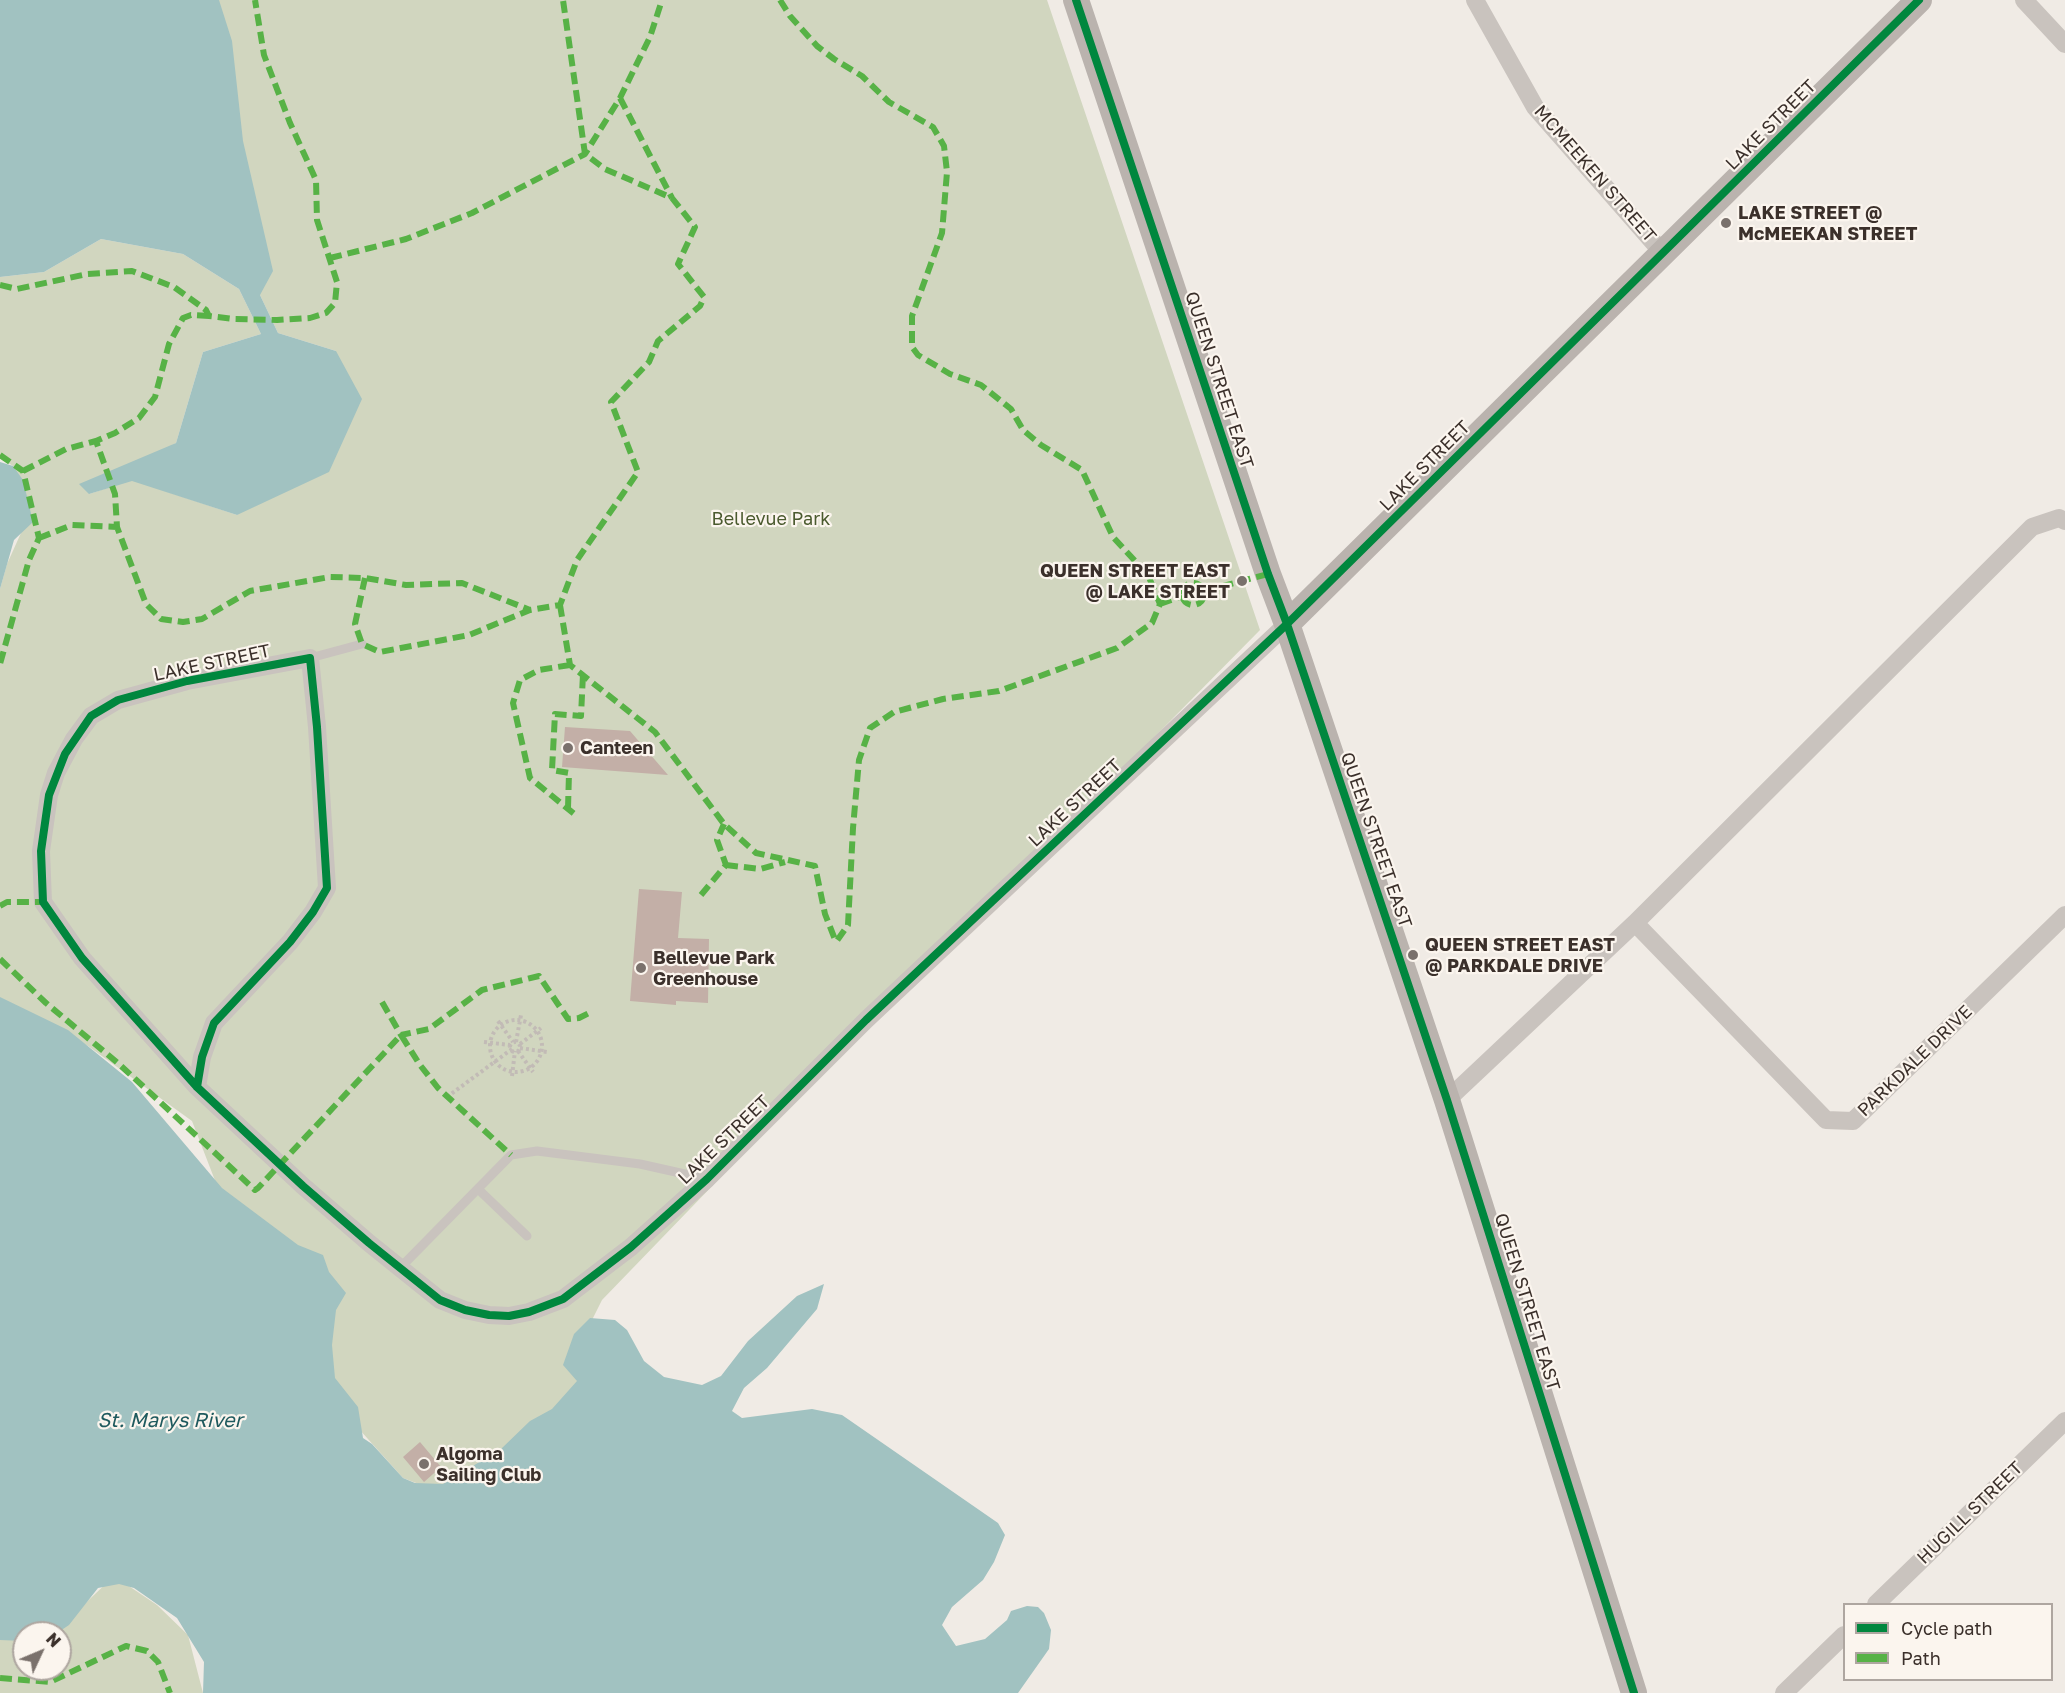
<!DOCTYPE html>
<style>
body{margin:0}
#map{position:relative;width:2065px;height:1693px;overflow:hidden;background:#f0ebe5;font-family:"Golos Text",sans-serif}
canvas{display:block}
.legend{position:absolute;left:1843px;top:1603px;width:210px;height:78px;box-sizing:border-box;background:#fbf5ee;border:2px solid #aea6a0;margin:0;padding:8px 10px;list-style:none;font-size:18px;color:#3b302b}
.legend li{display:flex;align-items:center;gap:12px;height:30px}
.legend b{width:30px;border:2px solid #aea6a0}
.north{position:absolute;left:12px;top:1621px;width:60px;height:60px;box-sizing:border-box;background:#fbf5ee;border:2px solid #aea6a0;border-radius:50%;rotate:46deg;font-size:16px;font-weight:700;line-height:24px;text-align:center;color:#3b302b}
.north::after{content:'';display:block;margin:auto;width:21px;height:27px;background:#7a716c;clip-path:polygon(50% 0,100% 100%,50% 72%,0 100%)}
</style>
<div id="map">
<canvas width="2065" height="1693"></canvas>
<ul class="legend">
<li><b style="height:8px;background:#00873e"></b>Cycle path</li>
<li><b style="height:8px;background:#57b246"></b>Path</li>
</ul>
<div class="north">N</div>
</div>
<script>
const context = document.querySelector('canvas').getContext('2d');
context.lineJoin = 'round';
function fillPath(path, color) { context.fillStyle = color; context.fill(path, 'evenodd'); }
const poly = rows => new Path2D(rows.map(r => 'M' + r).join(''));
function trace(path, color, width, dash) { context.strokeStyle = color; context.lineWidth = width; context.lineCap = dash ? 'butt' : 'round'; context.setLineDash(dash || []); context.stroke(path); }
function write(font, color, halo, rows, align = 'center') {
  context.font = font + ' "Golos Text",sans-serif'; context.lineWidth = 4.5; context.setLineDash([]); context.textBaseline = 'middle'; context.strokeStyle = halo; context.fillStyle = color; for (const [text, x, y, turn = 0] of rows) {
    context.save(); context.translate(x, y); context.rotate((+turn || 0) * Math.PI / 180); context.textAlign = isNaN(turn) ? turn : align; if (halo) context.strokeText(text, 0, 0); context.fillText(text, 0, 0); context.restore();
  }
}
const green = poly([
 [210,0,1047,0,1260,630,746,1151,602,1300,589,1326,632,1380,458,1499,403,1478,350,1419,238,1240,192,1121,88,1046,0,1000,0,589,7,564,30,513,13,466,0,458,0,277,44,272,101,239,183,254,239,289,261,334,203,352,176,443,89,494,132,480,237,515,336,351,278,333,260,295],
 [114,1576,157,1605,188,1635,203,1693,0,1693,0,1636,24,1639,24,1669,60,1669,60,1633,54,1633]
]);
const water = poly([
 [0,0,219,0,232,41,243,141,273,271,260,295,278,333,336,351,362,399,329,472,237,515,132,481,89,494,79,484,176,443,203,352,261,334,239,289,183,254,101,239,44,272,0,277],
 [0,462,13,466,23,480,33,522,14,540,0,589],
 [0,997,68,1030,132,1082,222,1188,298,1245,323,1255,329,1272,346,1293,336,1310,332,1345,335,1378,358,1407,363,1438,372,1444,403,1478,415,1483,443,1484,501,1449,530,1421,552,1409,577,1381,563,1365,574,1334,590,1318,615,1320,627,1330,644,1361,664,1377,702,1385,721,1376,748,1341,797,1296,824,1284,817,1309,767,1368,744,1388,732,1411,742,1418,812,1409,842,1415,998,1523,1005,1535,994,1562,983,1580,952,1607,942,1625,956,1646,985,1639,1007,1620,1011,1611,1027,1606,1038,1607,1044,1613,1051,1630,1049,1649,1018,1693,203,1693,204,1662,177,1618,134,1588,119,1584,98,1588,69,1625,57,1633,24,1633,24,1641,0,1640]
]);
const building = poly([
 [565,727,630,731,668,775,562,767],
 [639,889,682,892,678,938,709,939,708,1003,676,1001,676,1005,630,1001],
 [420,1442,441,1467,424,1482,403,1457]
]);
const path = poly([
 '490 1046a26 26 0 1 1 52 0a26 26 0 1 1-52 0Z',
 [498,1021,513,1042],
 [484,1042,510,1045],
 [516,1042,521,1015],
 '510 1047a5 5 0 1 1 10 0a5 5 0 1 1-10 0Z',
 [520,1044,541,1028],
 [520,1048,547,1052],
 [518,1051,533,1072],
 [512,1076,515,1051],
 [447,1097,512,1049]
]);
const lane = poly([
 [310,658,362,644],
 [478,1189,527,1236],
 [400,1268,511,1155,537,1151,640,1164,707,1179]
]);
const street = poly([
 [1475,0,1535,107,1662,252],
 [2024,0,2065,44],
 [1635,923,1826,1120,1853,1121,2065,915],
 [197,1087,202,1057,214,1023,290,942,313,912,327,888,317,727,310,658,187,681,118,700,91,716,74,739,56,773,49,795,41,851,43,902,82,958,197,1087,303,1186,369,1243,440,1300,465,1310,489,1315,509,1316,529,1312,563,1299,631,1247,707,1179,866,1020,1287,624],
 [1447,1100,1635,923,2032,527,2059,518,2065,521],
 [1876,1604,2065,1421],
 [1784,1693,1844,1635]
]);
const secondary = poly([
 [1076,0,1268,574,1287,624,1447,1100,1634,1693],
 [1287,624,1919,0]
]);
const quiet = poly([
 [780,0,790,16,817,46,834,59,862,76,889,102,933,127,944,146,947,172,942,233,912,316,912,347,918,355,950,374,981,385,1011,409,1023,430,1041,445,1082,470,1113,537,1148,575,1160,604,1152,623,1117,648,999,691,943,699,894,712,870,728,859,760,853,828,848,925,836,942],
 [620,98,672,198],
 [330,258,406,239,472,213,585,154,620,98,650,37,662,0],
 [0,285,17,289,87,274,132,271,174,287,206,310,209,316,234,319,277,320,310,318,326,313,335,303,337,282,317,220,316,180,290,123,264,55,255,0],
 [209,316,191,315,183,318,169,344,155,397,139,418,115,433,96,441,115,494,117,527,146,604,161,619,183,622,202,619,250,591,330,577,365,578,406,585,462,583,530,610],
 [0,455,23,471,39,538,29,560,0,664],
 [23,471,66,449,96,441],
 [39,538,72,525,117,527],
 [365,578,355,624,362,644,380,652,469,635,530,610,560,605,577,560,638,472,611,402,649,362,658,341,700,306,704,297,678,264,695,227,672,198,605,169,585,154,563,0],
 '1182 594a11 11 0 1 1 22 0a11 11 0 1 1-22 0Z',
 [1204,591,1268,574],
 [1160,604,1182,596],
 [560,605,570,665,655,732,724,824,756,853,815,866,825,914,836,942],
 [570,665,539,670,520,680,513,703,530,778,578,817],
 [568,808,569,773,552,770,555,714,581,716,583,674],
 [726,865,760,869,785,862],
 [701,895,726,865,717,840,724,824],
 [0,906,7,902,43,902],
 [0,959,46,1003,119,1064,255,1190,258,1188,401,1035,420,1065,438,1088,511,1155],
 [382,1002,401,1035,429,1029,482,990,539,976,568,1019,579,1018,591,1012],
 [0,1678,50,1682,126,1646,147,1651,158,1662,170,1693]
]);
const cycleway = poly([
 [1076,0,1268,574,1287,624,1447,1100,1634,1693],
 [197,1087,202,1057,214,1023,290,942,313,912,327,888,317,727,310,658,187,681,118,700,91,716,65,754,49,795,41,851,43,902,82,958,197,1087,303,1186,369,1243,440,1300,465,1310,489,1315,509,1316,529,1312,563,1299,631,1247,707,1179,866,1020,1287,624,1919,0]
]);
const markers = [
 [1726,223,6,"#7a716c"],
 [1242,581,6,"#7a716c"],
 [568,748,6,"#7a716c"],
 [1413,955,6,"#7a716c"],
 [641,968,6,"#7a716c"],
 [424,1464,6,"#7a716c"]
];
const streetNames = [
 ["LAKE STREET",1771,125,-45],
 ["MCMEEKEN STREET",1595,174,49],
 ["QUEEN STREET EAST",1219,380,72],
 ["LAKE STREET",1425,466,-45],
 ["LAKE STREET",212,663,-12],
 ["LAKE STREET",1075,803,-43],
 ["QUEEN STREET EAST",1376,840,71],
 ["PARKDALE DRIVE",1915,1061,-44],
 ["LAKE STREET",724,1140,-44],
 ["QUEEN STREET EAST",1527,1302,73],
 ["HUGILL STREET",1970,1513,-44]
];
const poiNames = [
 ["LAKE STREET @",1738,213],
 ["McMEEKAN STREET",1738,234],
 ["QUEEN STREET EAST",1230,571,"right"],
 ["@ LAKE STREET",1230,592,"right"],
 ["Canteen",580,748],
 ["QUEEN STREET EAST",1425,945],
 ["@ PARKDALE DRIVE",1425,966],
 ["Bellevue Park",653,958],
 ["Greenhouse",653,979],
 ["Algoma",436,1454],
 ["Sailing Club",436,1475]
];
const parkNames = [
 ["Bellevue Park",771,519]
];
const waterNames = [
 ["St. Marys River",170,1421]
];
fillPath(green, '#d1d6bf');
fillPath(water, '#a1c2c1');
fillPath(building, '#c3afa7');
trace(path, '#c2bbb6', 4, [3, 3]);
trace(lane, '#c9c3be', 9);
trace(street, '#c9c3be', 18);
trace(secondary, '#bab3ae', 26);
trace(quiet, '#57b246', 6, [12, 6]);
trace(cycleway, '#00873e', 8);
for (const [x, y, r, color] of markers) { const dot = new Path2D(); dot.arc(x, y, r, 0, 2 * Math.PI); context.fillStyle = color; context.fill(dot); trace(dot, '#fbf5ee', 2); }
write('18px', '#3b302b', '#fbf5ee', streetNames);
write('bold 18px', '#3b302b', '#fbf5ee', poiNames, 'left');
write('18px', '#4a5a2e', '#fbf5ee', parkNames);
write('italic 20px', '#1f5a5e', '#fbf5ee', waterNames);
</script>
